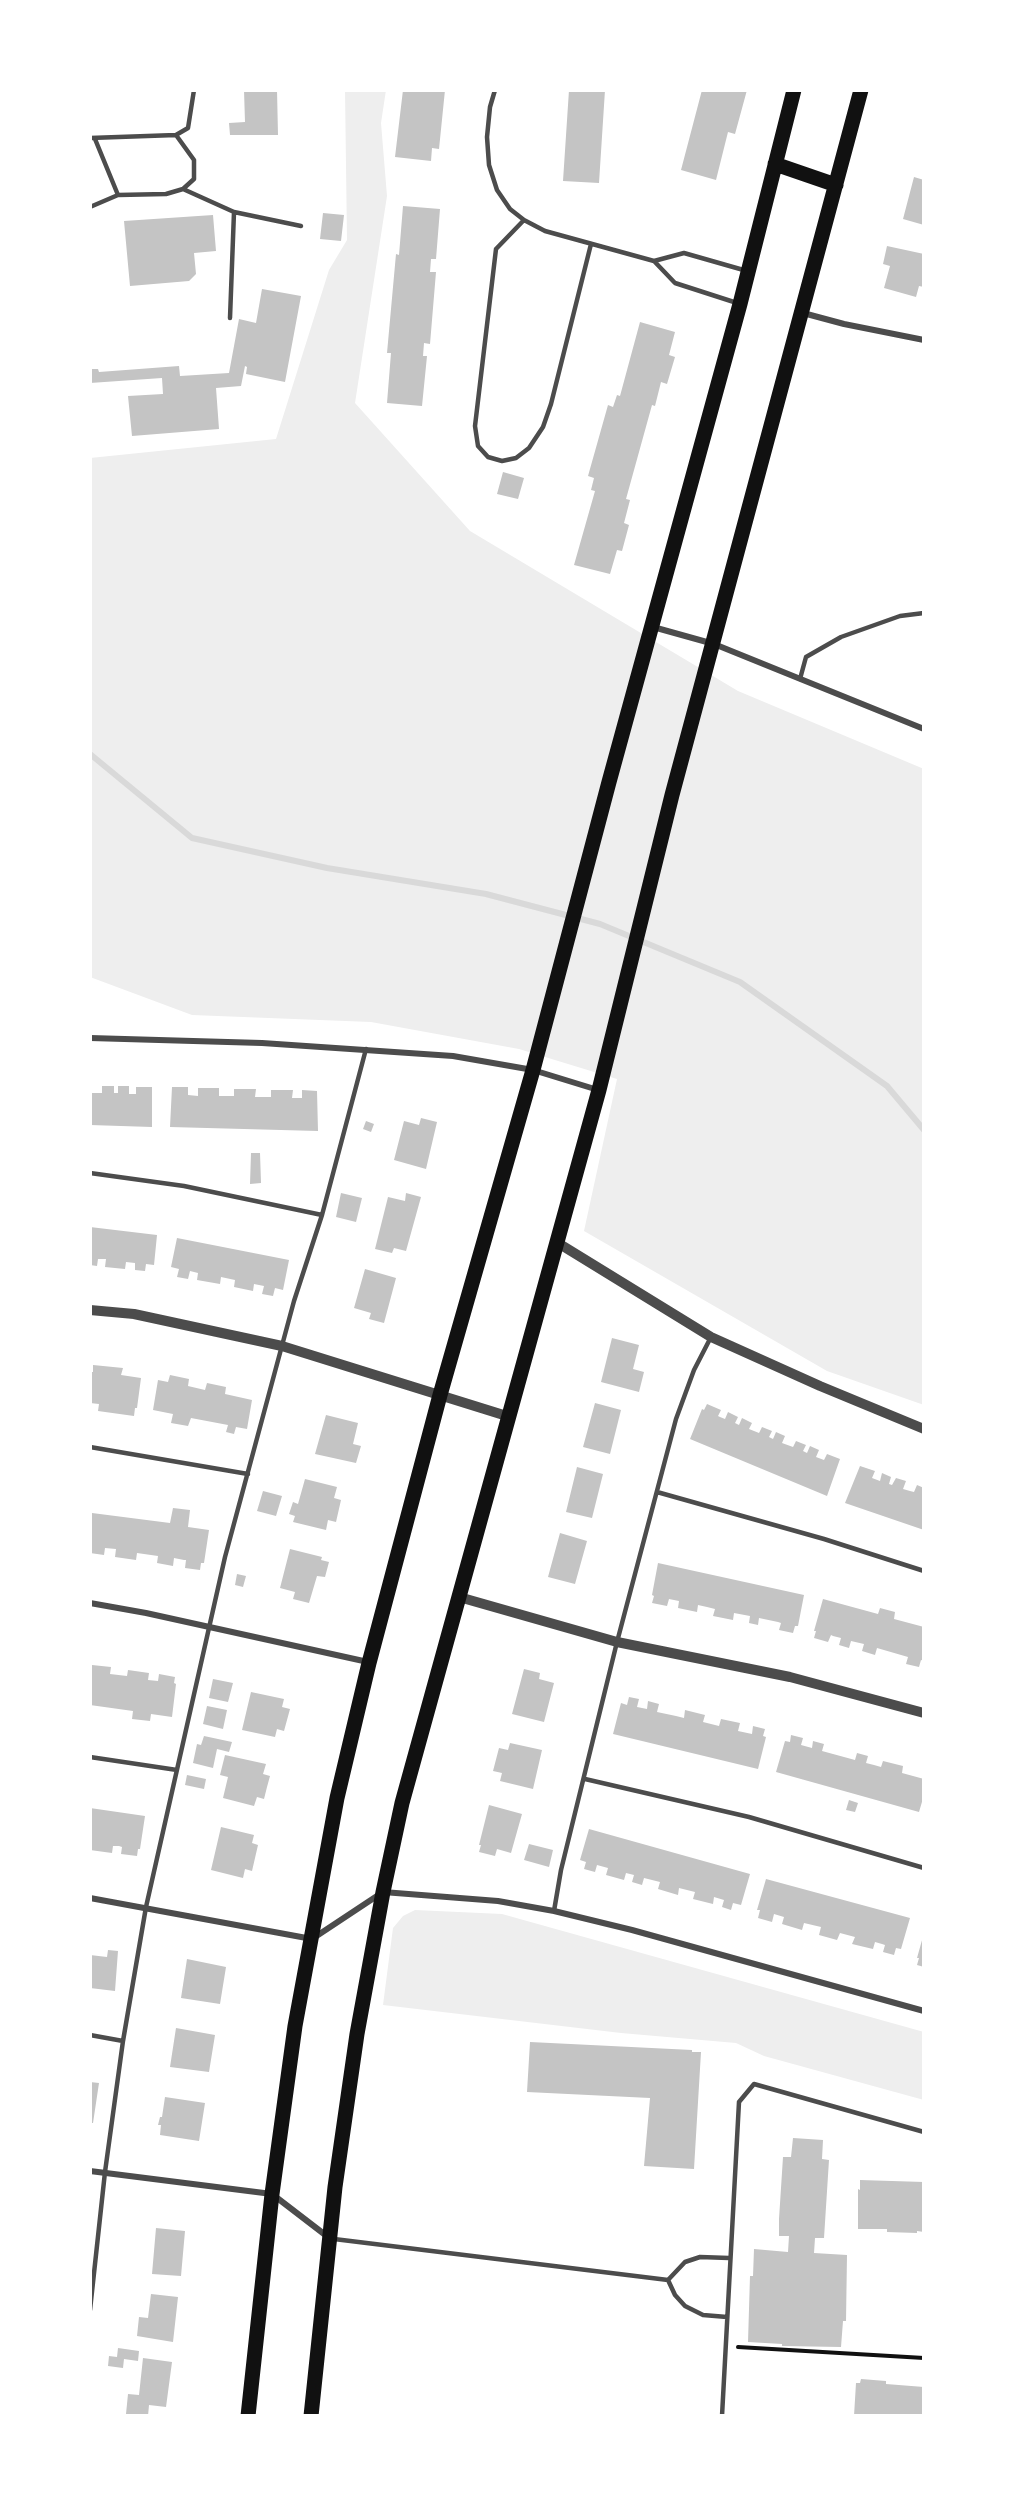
<!DOCTYPE html>
<style>
body{margin:0}
#map{position:relative;width:1014px;height:2506px;overflow:hidden;background:#fff;font-family:"Roboto Condensed",sans-serif}
canvas{display:block}
.frame{position:absolute;inset:0;border:92px solid #fff;pointer-events:none}
</style>
<div id="map">
<canvas width="1014" height="2506"></canvas>
<div class="frame"></div>
</div>
<script>
const context = document.querySelector('canvas').getContext('2d');
context.lineJoin = 'round';
function fillPath(path, color) { context.fillStyle = color; context.fill(path, 'evenodd'); }
const poly = rows => new Path2D(rows.map(r => 'M' + r).join(''));
function trace(path, color, width, dash) { context.strokeStyle = color; context.lineWidth = width; context.lineCap = dash ? 'butt' : 'round'; context.setLineDash(dash || []); context.stroke(path); }
const green = poly([
 [345,90,386,90,381,123,387,196,355,403,470,531,738,691,924,769,924,1405,827,1371,584,1231,617,1079,519,1049,371,1022,192,1015,90,977,90,458,276,439,329,270,347,240],
 [415,1910,502,1914,924,2032,924,2100,764,2056,736,2043,621,2033,383,2005,393,1928,403,1916]
]);
const stream = poly([
 [90,754,192,838,327,868,486,894,600,924,740,982,887,1086,924,1130]
]);
const building = poly([
 [244,90,277,90,278,135,230,135,229,123,245,122],
 [403,90,445,90,439,149,432,148,431,161,395,157],
 [569,90,605,90,599,183,563,181],
 [702,90,747,90,735,134,728,132,716,180,681,170],
 [914,177,924,180,924,225,903,219],
 [403,206,440,209,436,259,431,259,430,272,436,272,430,344,424,343,423,356,427,356,422,406,387,403,391,353,387,353,396,254,399,255],
 [323,213,344,215,341,241,320,239],
 [213,215,216,251,194,253,196,274,189,281,130,286,124,221],
 [887,246,924,254,924,287,919,286,916,297,884,288,890,266,883,264],
 [262,289,301,296,285,382,246,374,247,367,245,366,241,386,216,388,219,429,132,436,128,396,163,394,162,378,90,383,90,369,98,369,99,372,179,366,180,376,229,373,239,319,256,323],
 [640,322,675,332,669,355,675,357,667,384,661,382,655,406,652,405,626,499,630,500,624,523,629,525,622,551,617,550,610,574,574,565,595,491,591,490,594,478,588,476,608,405,613,407,617,395,620,396],
 [503,472,524,478,518,499,497,494],
 [102,1086,114,1086,114,1093,118,1093,118,1086,129,1086,129,1094,136,1094,136,1087,152,1087,152,1127,90,1125,90,1093,102,1093],
 [172,1087,188,1087,188,1095,198,1096,198,1088,219,1088,219,1096,234,1096,234,1089,256,1089,255,1097,271,1097,271,1090,293,1090,292,1098,302,1098,302,1090,317,1091,318,1131,170,1127],
 [421,1118,437,1122,426,1169,394,1160,404,1121,419,1125],
 [366,1121,374,1124,371,1132,363,1129],
 [251,1153,260,1153,261,1183,250,1184],
 [341,1193,362,1198,356,1222,336,1217],
 [406,1193,421,1197,406,1251,394,1248,392,1253,375,1249,388,1197,405,1201],
 [90,1227,157,1235,154,1265,146,1264,145,1271,135,1270,135,1263,126,1262,125,1269,105,1267,106,1259,98,1259,97,1266,90,1265],
 [177,1238,289,1260,283,1290,275,1288,273,1296,262,1294,264,1286,254,1284,253,1291,234,1287,235,1280,221,1277,220,1284,197,1280,198,1273,190,1271,188,1279,177,1277,179,1269,171,1267],
 [365,1269,396,1278,384,1323,369,1319,371,1313,354,1308],
 [612,1338,639,1345,633,1369,644,1372,639,1392,601,1382],
 [93,1365,123,1368,121,1375,141,1378,137,1408,135,1408,134,1416,98,1411,99,1404,90,1403,90,1372,93,1372],
 [170,1375,189,1379,188,1386,205,1390,207,1383,226,1387,225,1394,252,1400,247,1429,236,1427,234,1434,226,1432,228,1425,191,1418,188,1426,171,1423,173,1414,153,1410,158,1380,168,1382],
 [595,1403,621,1410,610,1454,583,1447],
 [707,1404,721,1410,718,1416,720,1417,725,1419,728,1412,738,1417,735,1423,739,1425,742,1418,752,1423,749,1429,759,1433,762,1427,772,1431,769,1437,773,1439,776,1432,785,1436,782,1443,793,1447,796,1441,806,1445,803,1451,807,1453,810,1446,819,1450,816,1457,824,1460,827,1454,840,1459,827,1496,690,1439,702,1409,704,1410],
 [326,1415,358,1423,353,1444,361,1446,356,1463,315,1454],
 [860,1466,875,1471,872,1478,880,1481,882,1473,891,1477,889,1484,892,1485,896,1478,906,1481,903,1489,910,1491,914,1492,917,1485,924,1488,924,1530,845,1503],
 [577,1467,603,1474,592,1518,566,1512],
 [305,1479,337,1487,334,1498,341,1500,336,1522,328,1520,326,1530,293,1522,295,1516,289,1514,293,1502,298,1504],
 [263,1491,282,1496,276,1516,257,1511],
 [173,1508,190,1510,188,1527,209,1530,204,1563,201,1563,200,1570,185,1568,186,1560,184,1560,174,1558,173,1566,157,1563,158,1556,137,1553,136,1560,115,1557,116,1549,105,1548,104,1555,90,1553,92,1513,170,1523],
 [560,1533,587,1541,575,1584,548,1577],
 [290,1549,322,1557,321,1560,329,1562,325,1577,317,1576,309,1603,293,1599,295,1592,280,1588],
 [658,1563,804,1595,798,1626,795,1626,793,1633,779,1630,781,1623,778,1622,759,1618,758,1625,749,1623,750,1616,734,1613,733,1620,713,1616,715,1609,707,1607,698,1605,697,1612,678,1608,679,1601,669,1599,667,1606,652,1603,654,1596,652,1595],
 [237,1574,246,1576,243,1587,235,1585],
 [823,1599,878,1614,880,1608,895,1612,894,1619,924,1627,924,1661,921,1660,919,1667,906,1664,908,1657,877,1648,875,1655,862,1651,864,1644,851,1641,849,1648,839,1645,841,1638,833,1636,831,1635,828,1642,814,1638,816,1631,814,1631],
 [92,1665,111,1667,110,1674,127,1676,128,1670,149,1673,148,1680,158,1681,159,1674,175,1677,174,1683,176,1684,172,1717,151,1714,150,1721,132,1719,133,1711,90,1705],
 [524,1669,540,1673,539,1679,554,1683,544,1722,512,1714],
 [213,1679,233,1683,228,1702,209,1698],
 [251,1692,284,1699,282,1707,290,1709,284,1731,277,1729,275,1737,242,1730],
 [629,1697,639,1699,637,1707,647,1709,648,1701,659,1704,657,1712,676,1716,684,1718,685,1710,705,1715,703,1722,719,1726,721,1719,740,1723,738,1731,752,1734,753,1726,765,1729,763,1736,766,1737,758,1769,613,1734,621,1703,627,1705],
 [207,1706,227,1710,223,1729,203,1724],
 [791,1735,803,1738,801,1745,812,1748,813,1741,824,1744,822,1751,855,1760,857,1753,868,1756,866,1763,874,1765,881,1767,883,1761,903,1766,902,1773,924,1779,924,1795,919,1812,776,1772,785,1741,790,1742],
 [204,1736,232,1742,229,1752,217,1749,213,1768,193,1763,197,1744,201,1745],
 [510,1743,542,1750,533,1789,500,1781,502,1773,493,1771,499,1748,508,1750],
 [225,1755,266,1764,263,1774,270,1776,267,1787,264,1799,257,1797,254,1806,223,1798,228,1777,220,1775],
 [187,1775,206,1779,204,1789,185,1785],
 [849,1800,858,1803,855,1812,846,1810],
 [489,1805,522,1814,511,1853,497,1849,495,1856,479,1852,481,1845,479,1845],
 [90,1808,145,1816,140,1849,138,1849,137,1856,121,1854,122,1847,119,1846,113,1846,112,1853,90,1850],
 [221,1827,254,1835,252,1843,258,1845,252,1871,245,1869,243,1878,211,1870],
 [589,1829,750,1874,741,1905,733,1903,731,1910,722,1907,724,1900,714,1897,713,1904,693,1899,695,1892,679,1888,678,1895,658,1889,660,1882,644,1878,642,1885,632,1882,634,1875,626,1873,624,1880,606,1875,608,1868,597,1865,595,1872,584,1869,586,1862,580,1860],
 [529,1844,553,1850,549,1867,524,1860],
 [766,1879,910,1918,901,1949,896,1948,894,1955,883,1952,885,1945,882,1944,875,1942,873,1949,852,1944,855,1937,840,1933,837,1940,819,1935,821,1927,804,1923,802,1930,782,1924,784,1917,774,1914,772,1922,758,1918,760,1910,757,1910],
 [924,1933,924,1967,917,1965,919,1958,917,1958],
 [108,1950,118,1951,115,1991,90,1988,90,1955,107,1957],
 [187,1959,226,1967,220,2004,181,1998],
 [176,2028,215,2035,209,2072,170,2067],
 [530,2042,692,2050,692,2052,701,2052,694,2169,644,2166,650,2098,527,2092],
 [90,2082,99,2083,93,2123,90,2123],
 [165,2097,205,2103,199,2141,160,2135,161,2125,158,2125,160,2117,162,2117],
 [793,2138,823,2140,822,2159,829,2160,824,2238,815,2238,814,2253,847,2255,846,2321,843,2321,841,2347,782,2346,782,2344,748,2342,750,2276,753,2276,754,2249,788,2252,789,2236,779,2236,779,2219,783,2157,791,2157],
 [860,2180,924,2182,924,2232,917,2231,917,2233,887,2232,887,2229,858,2229,858,2189,860,2190],
 [156,2228,185,2231,181,2276,152,2274],
 [151,2294,178,2297,173,2342,137,2336,139,2317,148,2318],
 [118,2348,139,2351,138,2361,124,2359,123,2368,108,2366,109,2356,117,2357],
 [143,2358,172,2362,166,2407,149,2405,148,2416,126,2414,128,2394,139,2395],
 [861,2379,886,2381,886,2384,924,2387,924,2416,854,2416,856,2383,860,2383]
]);
const path = poly([
 [738,2347,924,2358]
]);
const service = poly([
 [495,90,490,107,487,137,489,165,497,190,510,209,524,220,545,231,654,261,675,283,737,303],
 [90,138,176,135,188,128,194,90],
 [95,139,118,195],
 [183,189,234,212,230,318],
 [90,207,118,195,166,194,183,189,194,179,194,160,176,135],
 [234,212,301,226],
 [524,220,496,249,475,426,478,446,488,457,502,461,516,458,529,448,543,427,551,404,591,244],
 [654,261,684,253,747,271],
 [800,679,806,657,841,637,900,616,924,613],
 [90,1173,184,1186,322,1215],
 [90,1447,248,1474],
 [657,1492,824,1539,924,1571],
 [90,1757,177,1770],
 [585,1779,749,1817,924,1868],
 [554,1911,561,1870,617,1642,676,1419,694,1370,711,1337],
 [90,2035,123,2041],
 [334,2239,668,2280],
 [90,2310,105,2172,123,2041,146,1907,225,1557,294,1301,322,1215,366,1049],
 [727,2317,703,2315,685,2306,675,2295,668,2280,685,2262,700,2257,729,2258],
 [722,2416,739,2102,754,2084,924,2132]
]);
const minor = poly([
 [803,313,844,324,924,340],
 [653,627,714,644,924,729],
 [90,1038,262,1043,453,1056,533,1070,598,1090],
 [90,1603,146,1613,368,1662],
 [90,1898,312,1939,383,1892,498,1901,554,1911,632,1930,924,2011],
 [90,2171,272,2194,328,2237]
]);
const tertiary = poly([
 [558,1243,711,1337,820,1386,924,1429],
 [90,1310,134,1314,282,1346,510,1417],
 [459,1597,617,1642,790,1677,924,1713]
]);
const primary = poly([
 [775,164,836,185],
 [248,2416,272,2194,295,2026,337,1798,369,1663,440,1395,533,1070,609,782,740,304,794,90],
 [311,2416,335,2187,357,2034,383,1892,402,1803,599,1090,672,795,861,90]
]);
fillPath(green, '#eee');
trace(stream, '#d9d9d9', 6);
fillPath(building, '#c4c4c4');
trace(path, '#111', 4);
trace(service, '#4c4c4c', 4.5);
trace(minor, '#4c4c4c', 6);
trace(tertiary, '#4c4c4c', 10);
trace(primary, '#111', 15);
</script>
